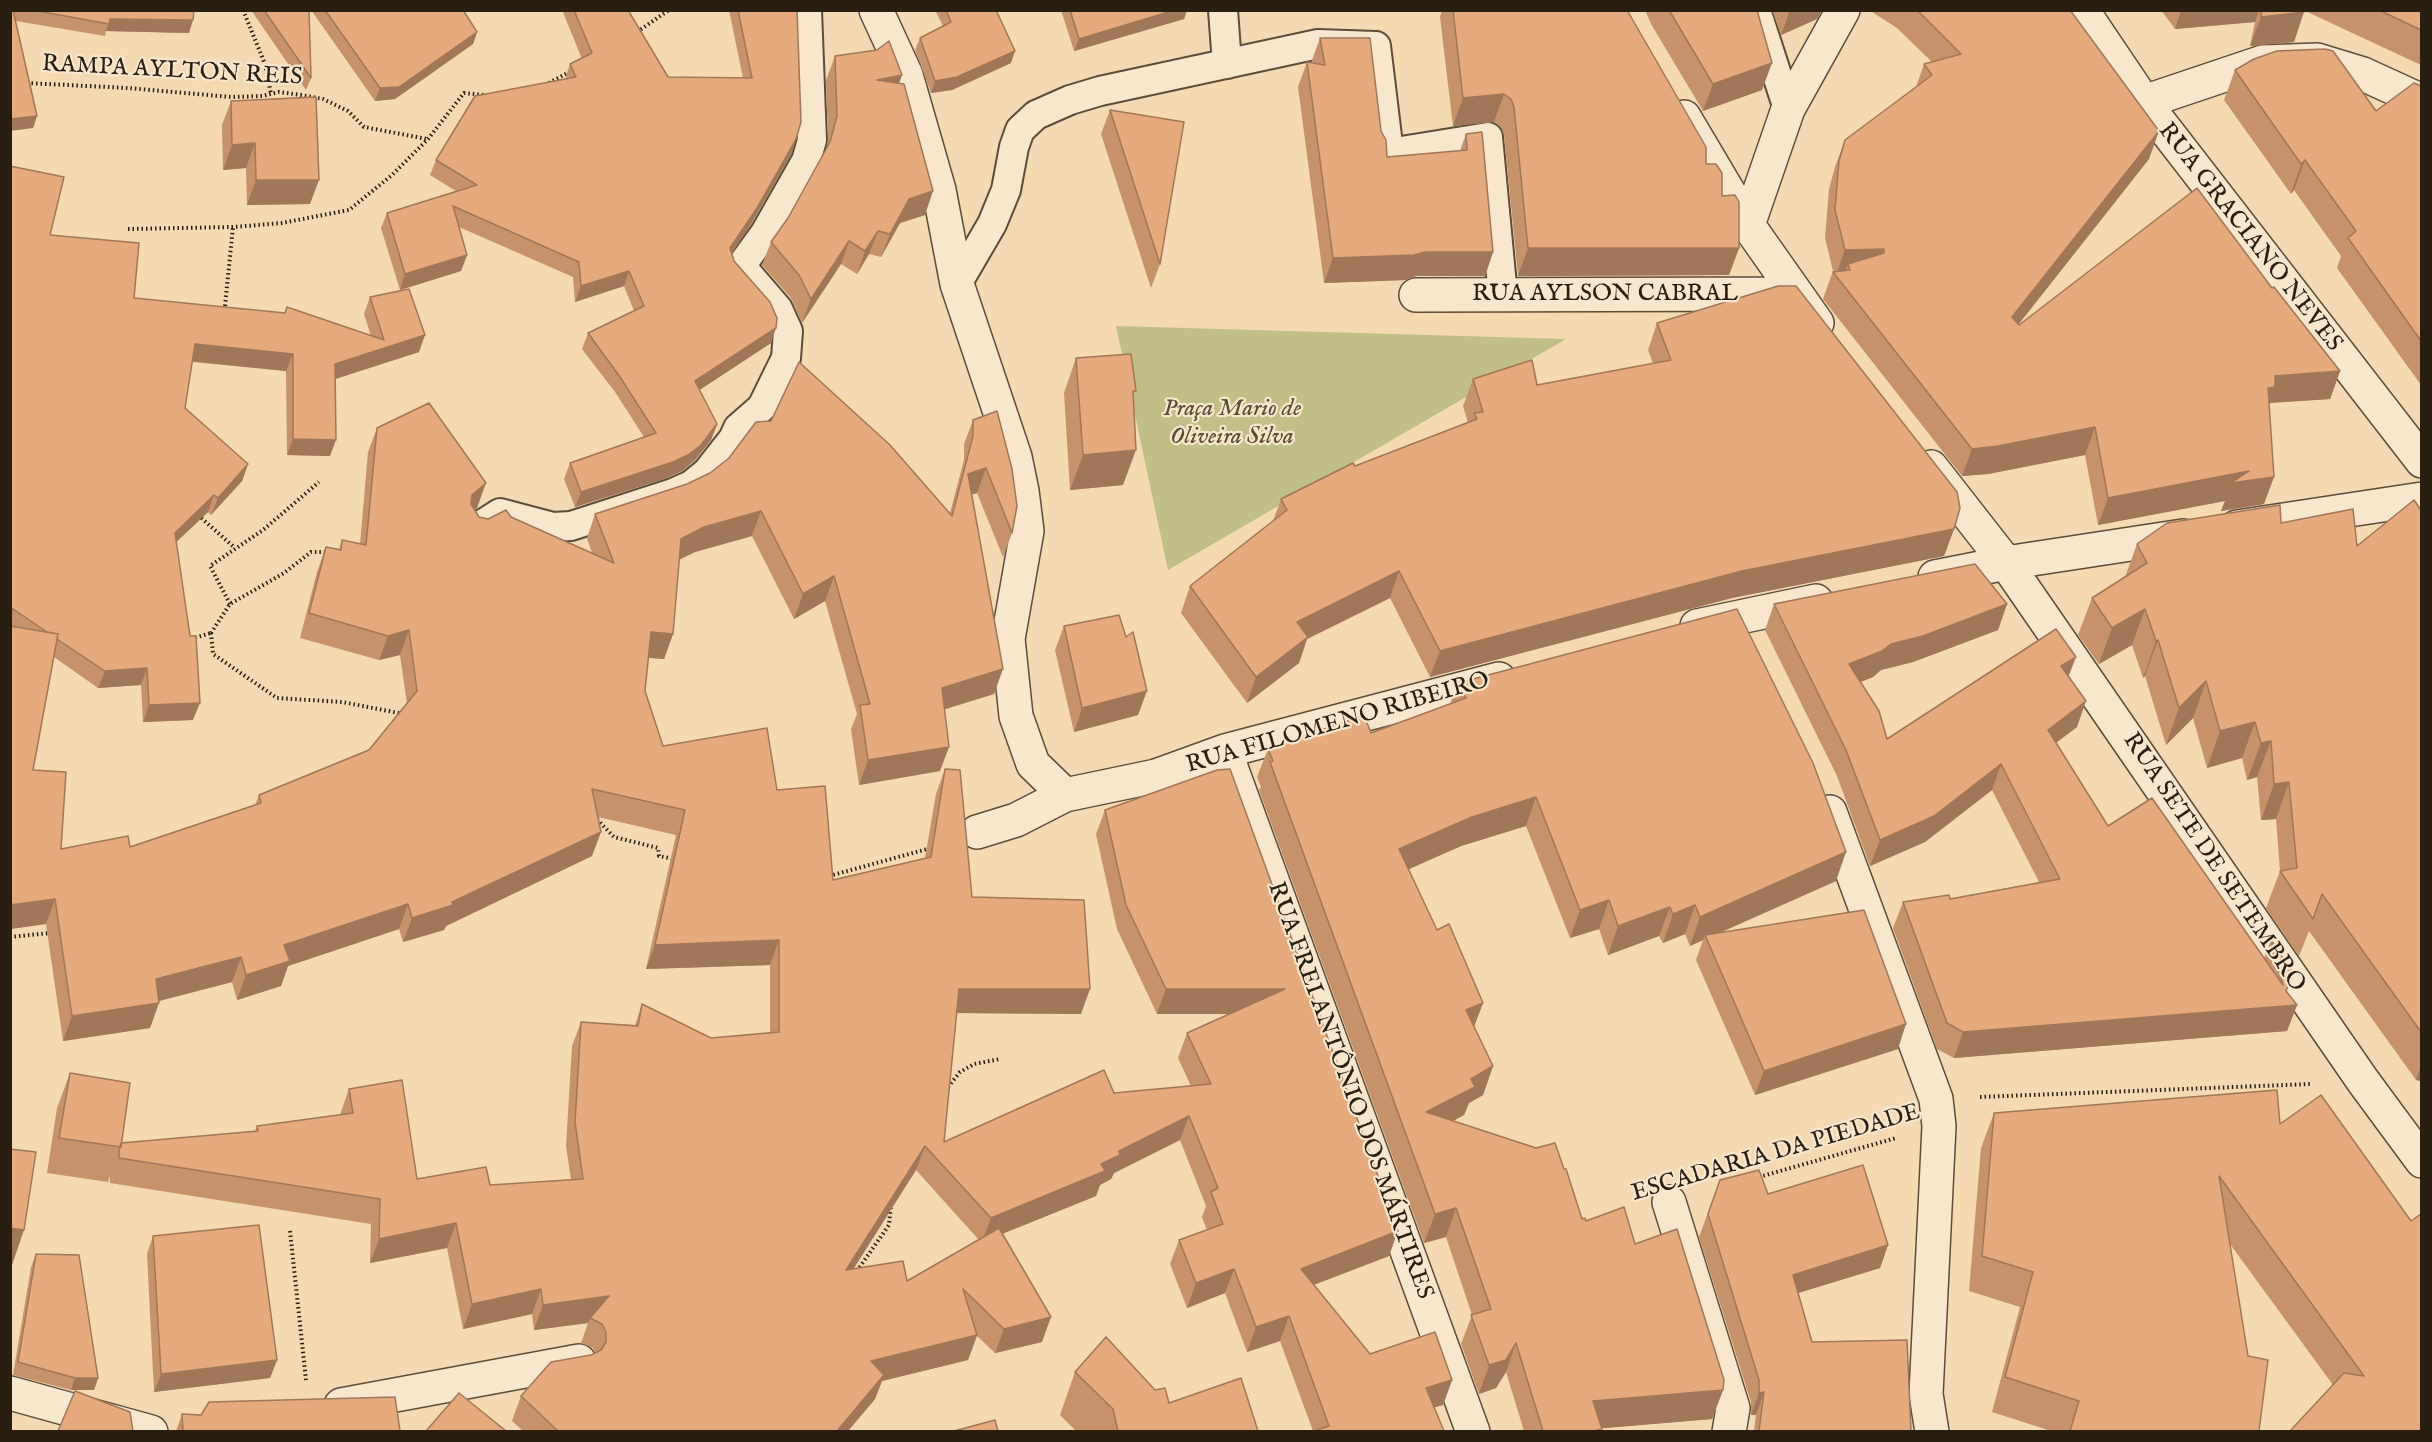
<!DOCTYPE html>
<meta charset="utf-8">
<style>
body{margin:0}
#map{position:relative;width:2432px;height:1442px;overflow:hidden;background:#f4d9b2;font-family:"IM FELL English",serif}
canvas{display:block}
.frame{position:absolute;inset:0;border:12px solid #291e0f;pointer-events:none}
</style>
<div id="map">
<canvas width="2432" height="1442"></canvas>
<div class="frame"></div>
</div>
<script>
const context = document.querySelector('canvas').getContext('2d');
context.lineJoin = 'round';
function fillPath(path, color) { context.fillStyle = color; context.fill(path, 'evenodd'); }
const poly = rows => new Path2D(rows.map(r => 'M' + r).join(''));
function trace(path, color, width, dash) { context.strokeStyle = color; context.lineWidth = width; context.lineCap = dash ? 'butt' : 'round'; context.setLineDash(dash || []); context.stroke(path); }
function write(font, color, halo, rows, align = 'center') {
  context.font = font + ' "IM FELL English",serif'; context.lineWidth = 4.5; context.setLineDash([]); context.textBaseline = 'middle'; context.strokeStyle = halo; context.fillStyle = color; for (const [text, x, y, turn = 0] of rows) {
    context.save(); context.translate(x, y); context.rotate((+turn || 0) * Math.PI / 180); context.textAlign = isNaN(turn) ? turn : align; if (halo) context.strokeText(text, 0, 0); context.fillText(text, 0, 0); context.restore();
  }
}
const green = poly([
 [1116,326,1566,339,1168,570]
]);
const path = poly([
 [243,10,265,64,271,94],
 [637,32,669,10],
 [27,83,128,88,231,97,262,96,279,92,301,95,323,99,348,111,364,127,427,139],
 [549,83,571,71],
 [128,229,233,227,282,223,349,210,392,175,428,139,464,93,485,95],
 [225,306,233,227],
 [198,515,235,548],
 [230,604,210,566,263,530,319,482],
 [211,633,213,654,277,698,342,702,404,714],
 [211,633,230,604,284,573,311,552,328,552],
 [191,639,211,633],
 [594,816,614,837,658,848,659,856,674,859],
 [829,876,931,848],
 [10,937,50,933],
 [948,1087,960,1072,974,1064,1000,1059],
 [1980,1097,2311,1084],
 [1759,1177,1896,1138],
 [290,1231,306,1380],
 [857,1271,889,1225,891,1204]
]);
const service = poly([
 [1223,10,1227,64],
 [1756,10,1788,109],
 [957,284,992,224,1006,190,1014,147,1020,130,1036,115,1070,100,1100,91,1318,44,1376,46,1389,153,1488,137,1503,296],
 [478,527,500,513,553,527,571,526,673,493,691,485,707,472,733,439,738,428,762,407,786,358,788,331,778,309,741,266,765,233,806,161,812,140,807,10]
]);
const minor = poly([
 [876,10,906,75,939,190,957,284,1015,457,1022,491,1027,531,1008,639,1016,716,1033,764,1065,795,1156,776,1225,751,1499,679],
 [2082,10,2144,102,2422,461],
 [2144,102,2263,62,2317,60,2363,74,2422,101],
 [1684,117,1748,225,1817,323],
 [1748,225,1788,109,1843,10],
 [1416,295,1795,294],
 [1931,467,2006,563,2363,1081,2422,1161],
 [2237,527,2422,499],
 [1935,577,2006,563,2183,536],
 [1697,626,1816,601],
 [1225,751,1473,1432],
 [1830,812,1936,1099,1939,1126,1926,1394,1932,1432],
 [977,832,1016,820,1065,795],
 [1669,1202,1733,1408,1729,1432],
 [10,1393,151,1432],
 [341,1405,579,1361]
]);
const wall = poly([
 [10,10,194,10,189,33,106,31,105,36,16,21,37,116,33,128],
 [251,10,309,10,311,78,306,90],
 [311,10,463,10,477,32,473,44,395,99,375,101],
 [562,10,628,10,668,77,743,78,729,10,797,10,791,155,751,224,732,253,734,261,771,343,699,390,717,424,711,440,695,460,682,471,667,478,575,507,564,479,570,463,644,437,615,392,582,349,588,333,634,311,624,286,575,302,573,277,459,227,467,255,461,271,400,290,381,228,387,213,456,191,430,175,436,160,565,79,570,64,582,59],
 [935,10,996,10,1011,63,952,90,931,93,915,50,920,38,943,26],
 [1061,10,1187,10,1184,19,1074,51],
 [1442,10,1627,10,1706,164,1722,196,1739,248,1729,275,1518,276,1504,135,1501,127,1494,122,1453,126,1440,17],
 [1645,10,1757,10,1762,90,1703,111,1651,24],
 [1772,10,1822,10,1817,19,1781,35],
 [1869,10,2070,10,2149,159,2019,324,2272,288,2340,371,2330,399,2269,403,2264,504,2221,511,2225,501,2098,525,2085,455,1988,474,1962,476,1823,299,1833,271,1825,238,1829,189,1835,167,1845,140,1916,87,1924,64,1932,62,1897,28],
 [2161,10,2303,10,2294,42,2250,46,2255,22,2175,29],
 [2303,10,2421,10,2421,65],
 [1320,38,1381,131,1387,157,1460,151,1466,134,1493,252,1485,276,1416,276,1406,280,1324,283,1298,87,1307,62,1311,63],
 [835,56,902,75,899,83,925,215,900,223,881,257,869,254,857,274,841,264,802,323,791,298,762,265,771,242,788,218,826,150,828,140,826,80],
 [2235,70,2376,111,2421,86,2421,385,2337,268,2341,256,2294,190,2291,194,2224,100],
 [231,101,310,204,247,205,246,168,223,170,222,125],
 [1110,110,1160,264,1151,288,1101,134],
 [10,166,50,235,134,298,371,336,364,314,370,297,419,352,335,379,330,456,287,455,286,371,192,362,185,408,248,464,242,481,211,515,208,512,176,542,193,720,143,722,141,685,98,688,54,657,33,770,61,849,130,847,255,805,259,795,369,750,407,704,400,655,379,660,300,638,317,572,326,547,339,550,342,540,360,544,368,452,377,428,477,508,475,510,479,517,488,519,511,517,592,553,587,538,595,514,687,484,950,513,964,460,964,444,973,420,1012,533,1003,557,977,493,971,494,994,694,944,709,940,771,859,785,851,729,857,714,825,601,794,619,752,536,695,552,679,560,673,634,664,659,648,658,645,691,663,746,777,790,833,880,925,858,936,794,945,769,972,897,1081,1014,957,1013,944,1142,1114,1093,1191,1086,1178,1058,1187,1033,1231,1014,1157,1014,1117,929,1096,834,1105,810,1389,1256,1314,1285,1370,1354,1452,1380,1443,1405,1434,1407,1313,1431,1280,1341,1247,1352,1225,1293,1187,1308,1170,1264,1179,1240,1207,1230,1202,1217,1206,1206,1180,1140,1114,1173,1111,1179,1100,1185,1096,1196,1002,1234,1042,1342,995,1353,977,1336,968,1360,882,1381,875,1399,848,1431,523,1431,512,1421,521,1396,595,1353,593,1348,581,1343,588,1323,534,1330,532,1314,463,1329,447,1248,370,1263,371,1224,110,1183,110,1176,108,1182,47,1173,57,1108,70,1073,121,1143,255,1131,257,1126,340,1115,349,1089,417,1179,490,1185,571,1180,566,1146,572,1046,581,1022,635,1025,642,1004,711,1038,770,1033,770,965,646,969,676,835,598,817,592,856,446,926,444,930,403,942,399,929,288,966,281,986,237,1000,232,982,159,1001,150,1028,63,1041,46,924,10,929],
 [916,1170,979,1240,907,1281,853,1269],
 [1657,323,1954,529,1944,556,1732,598,1430,677,1390,598,1307,639,1299,663,1247,703,1181,613,1190,586,1273,521,1281,499,1355,466,1468,423,1463,406,1473,379,1537,385,1653,363,1648,350],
 [1076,358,1133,398,1123,485,1070,490,1064,393],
 [2421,510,2421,1081,2416,1080,2309,931,2299,956,2266,908,2280,871,2276,819,2261,820,2257,777,2247,780,2242,758,2207,768,2193,718,2166,745,2145,676,2143,678,2132,645,2099,664,2078,635,2092,598,2125,577,2137,544,2281,523,2357,546],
 [1774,604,2007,604,1998,630,1913,662,1881,670,1873,677,1860,682,1887,739,2069,677,2077,727,2056,743,2108,826,2264,958,2271,940,2286,991,2297,1005,2287,1031,1954,1058,1937,1049,1893,928,1903,902,1950,899,2039,882,1992,790,1925,842,1870,866,1837,776,1765,630],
 [1064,626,1126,637,1138,715,1074,732,1055,650],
 [1458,683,1836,881,1718,933,1898,1049,1755,1095,1696,960,1703,940,1690,946,1685,934,1663,943,1659,936,1608,955,1599,929,1570,938,1526,826,1461,846,1409,869,1437,930,1483,1003,1474,1026,1493,1066,1483,1095,1469,1103,1464,1115,1453,1121,1582,1219,1635,1244,1723,1390,1712,1419,1601,1428,1601,1431,1524,1431,1506,1372,1496,1388,1479,1394,1461,1344,1472,1315,1446,1237,1424,1243,1259,790,1261,787,1257,777,1268,749,1371,733,1450,704],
 [1994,1113,2280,1124,2411,1221,2421,1431,2333,1385,2230,1244,2259,1431,2051,1431,1992,1412,2020,1307,1969,1291,1981,1148],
 [1720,1180,1768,1194,1888,1245,1880,1268,1798,1293,1812,1342,1911,1431,1754,1431,1756,1415,1751,1415,1751,1402,1699,1237],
 [153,1236,277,1360,270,1378,154,1392,147,1254],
 [36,1254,98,1378,94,1390,71,1390,13,1375,31,1267],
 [1075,1372,1155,1390,1169,1403,1258,1431,1076,1431,1060,1415],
 [182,1414,400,1431,176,1431]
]);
const shadedWall = poly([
 [1175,10,1187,10,1184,19,1074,51,1079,39],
 [1790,10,1822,10,1817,19,1781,35],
 [2181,10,2259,10,2255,22,2175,29],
 [2304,12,2294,42,2250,46,2261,17],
 [110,19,193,20,189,33,106,31],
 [477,32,473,44,395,99,375,101,380,88],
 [1015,51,1011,63,952,90,931,93,935,81],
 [1772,63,1762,90,1703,111,1713,84],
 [902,75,893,99,877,80],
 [1504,94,1494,122,1453,126,1463,98],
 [37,116,33,128,10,131,10,119],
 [2159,131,2149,159,2002,345,2012,317],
 [796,139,791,155,751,224,725,264,730,248],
 [255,143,246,168,223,170,232,145],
 [2305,160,2294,190,2291,194,2301,164],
 [256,180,319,180,310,204,247,205],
 [933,191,925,215,900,223,881,257,890,234,909,199],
 [878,231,869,254,857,274,865,251],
 [849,241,841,264,802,323,811,299],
 [1528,248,1739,248,1729,275,1518,276],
 [1884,249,1874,277,1850,270,1848,264,1843,277,1836,275,1845,250],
 [1425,252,1493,252,1485,276,1416,276,1406,280,1324,283,1333,258],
 [467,255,461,271,400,290,405,274],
 [629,271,624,286,575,302,581,286],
 [776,328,771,343,689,397,695,381],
 [425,335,419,352,329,381,335,364],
 [195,344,293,354,286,371,189,361],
 [2340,371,2330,399,2269,403,2268,388,2275,376],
 [717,424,711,440,695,460,682,471,667,478,575,507,581,492],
 [2095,427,2085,455,1988,474,1962,476,1972,449],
 [293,439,336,440,330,456,287,455],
 [1136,450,1123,485,1070,490,1083,455],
 [248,464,242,481,211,515,218,498],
 [986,468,977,493,959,498,968,474],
 [2249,471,2274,477,2264,504,2221,511,2225,501,2098,525,2108,498],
 [486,483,477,508,463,520,472,495],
 [214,495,208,512,169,549,175,533],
 [761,511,752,536,695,552,672,563,681,539,704,527],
 [1954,529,1944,556,1732,598,1430,677,1440,651,1742,571],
 [1399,571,1390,598,1307,639,1299,663,1247,703,1256,677,1297,622],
 [834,576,825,601,794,619,803,594],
 [2007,604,1998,630,1913,662,1881,670,1873,677,1840,690,1849,664,1891,644],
 [2145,609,2132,645,2099,664,2112,628],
 [409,630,400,655,379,660,388,636],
 [651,632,673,634,664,659,642,657],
 [2158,640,2145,676,2143,678,2156,641],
 [2076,657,2066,683,2061,666],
 [147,668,141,685,98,688,105,671],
 [1003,669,994,694,933,713,942,688],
 [2206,681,2193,718,2166,745,2179,708],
 [1147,691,1138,715,1074,732,1082,708],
 [2086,701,2077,727,2038,756,2048,730],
 [200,703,193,720,143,722,149,705],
 [2255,722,2242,758,2207,768,2220,731],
 [2271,741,2257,777,2247,780,2261,743],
 [949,747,940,771,859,785,868,760],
 [2001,764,1992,790,1925,842,1870,866,1880,840],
 [2289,782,2276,819,2261,820,2274,784],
 [1536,797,1526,826,1461,846,1389,878,1399,849,1472,817],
 [601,832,592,856,446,926,444,930,403,942,412,918,452,902],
 [1846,852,1836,881,1706,939,1705,935,1703,940,1690,946,1700,917],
 [55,899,46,924,10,929,10,905],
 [1609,900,1599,929,1570,938,1580,910],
 [408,904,399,929,288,966,281,986,237,1000,246,975,284,945],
 [1695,905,1685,934,1663,943,1673,914],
 [1670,907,1659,936,1608,955,1618,926],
 [779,940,770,965,646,969,655,945],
 [241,957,232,982,147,1004,156,979],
 [959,989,1090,989,1081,1014,950,1013],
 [1166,989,1285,989,1277,1014,1157,1014],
 [159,1003,150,1028,63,1041,72,1016],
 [1483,1003,1472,1032,1466,1010],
 [2297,1005,2287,1031,1954,1058,1963,1032],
 [1906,1024,1898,1049,1755,1095,1764,1071],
 [1493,1066,1483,1095,1469,1103,1464,1115,1415,1141,1426,1112,1471,1079],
 [2421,1066,2421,1081,2416,1080],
 [1189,1116,1180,1140,1114,1173,1111,1179,1100,1185,1096,1196,982,1242,991,1218,1101,1164,1119,1151],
 [925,1146,916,1170,837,1295,846,1270],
 [1456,1208,1446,1237,1424,1243,1435,1214],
 [456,1223,447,1248,370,1263,379,1239],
 [10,1228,24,1230,12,1265,10,1265],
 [1398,1231,1389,1256,1292,1293,1301,1269],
 [1888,1245,1880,1268,1785,1297,1793,1275],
 [1234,1269,1225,1293,1187,1308,1196,1283],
 [541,1289,532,1314,463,1329,472,1304],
 [609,1296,590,1318,588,1323,534,1330,543,1305],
 [1289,1316,1280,1341,1247,1352,1256,1327],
 [1051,1317,1042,1342,995,1353,1004,1329],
 [977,1335,968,1360,882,1381,875,1399,848,1431,837,1431,871,1361],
 [1516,1343,1506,1372,1496,1388,1479,1394,1489,1365],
 [277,1360,270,1378,154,1392,161,1374],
 [75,1378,98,1378,94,1390,71,1390],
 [1452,1380,1443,1405,1417,1412,1426,1388],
 [1723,1390,1712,1419,1583,1430,1593,1401],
 [1764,1392,1756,1415,1751,1415,1759,1393]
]);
const building = poly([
 [10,10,13,10,37,116,10,119,10,10],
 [32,10,194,10,193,20,110,19,109,24,32,10],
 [264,10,309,10,311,78,264,10],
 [325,10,463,10,477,32,399,87,380,88,325,10],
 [574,10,628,10,668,77,752,78,738,10,797,10,801,122,796,139,757,208,730,248,734,261,770,302,777,318,776,328,695,381,717,424,701,445,688,455,673,462,581,492,570,463,656,433,620,377,588,333,644,306,629,271,581,286,579,262,453,206,467,255,405,274,387,213,477,185,436,160,475,96,576,77,570,64,592,53,574,10],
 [946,10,996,10,1015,51,957,77,935,81,920,38,951,22,946,10],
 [1070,10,1175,10,1079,39,1070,10],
 [1453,10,1627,10,1706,147,1706,164,1716,164,1722,173,1722,196,1735,195,1739,202,1739,248,1528,248,1514,107,1511,99,1504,94,1463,98,1453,10],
 [1669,10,1757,10,1772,63,1713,84,1669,10],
 [1917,10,2070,10,2159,131,2012,317,2019,325,2197,188,2272,288,2274,287,2340,371,2275,376,2275,387,2268,388,2274,477,2231,483,2249,471,2108,498,2095,427,1998,446,1972,449,1833,272,1850,270,1848,264,1884,253,1884,249,1845,250,1835,210,1839,161,1845,140,1932,75,1924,64,1961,54,1917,10],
 [2262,10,2303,10,2304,12,2261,17,2262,10],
 [2379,10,2421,10,2421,30,2379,10],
 [1320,38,1370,38,1381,131,1386,140,1387,157,1467,150,1466,134,1482,132,1493,252,1425,252,1414,255,1333,258,1307,62,1325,65,1320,38],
 [889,41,902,75,877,80,904,84,933,191,909,199,890,234,878,231,865,251,849,241,811,299,799,275,771,242,788,218,830,142,837,116,835,56,877,50,889,41],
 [2325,49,2333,51,2376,111,2414,83,2421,86,2421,341,2348,238,2356,231,2305,160,2301,164,2235,70,2254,59,2277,51,2325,49],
 [316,97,319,180,256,180,255,143,232,145,231,101,316,97],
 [1110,110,1184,122,1160,264,1110,110],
 [10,166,64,177,50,235,139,243,134,298,285,313,287,307,384,340,370,297,409,289,425,335,335,364,336,440,293,439,293,354,195,344,185,408,248,464,218,498,214,495,175,533,190,636,196,636,200,703,149,705,147,668,105,671,57,639,58,634,47,632,10,607,10,166],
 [1778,286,1796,286,1957,492,1960,508,1954,529,1742,571,1440,651,1399,571,1297,622,1308,637,1256,677,1190,586,1287,510,1281,499,1353,463,1355,466,1477,419,1474,413,1483,412,1473,379,1532,360,1537,385,1671,360,1657,323,1778,286],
 [1131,354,1136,391,1133,391,1136,450,1083,455,1076,358,1131,354],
 [799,362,890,445,952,516,973,436,973,420,997,411,1012,469,1017,506,1012,533,986,468,968,474,1003,669,942,688,949,747,868,760,860,705,870,704,834,576,803,594,761,511,704,527,681,539,673,634,651,632,645,691,663,746,767,728,777,790,825,786,833,880,931,857,945,769,960,770,972,897,1084,900,1090,989,959,989,944,1142,1104,1070,1114,1093,1211,1084,1187,1033,1285,989,1166,989,1126,905,1105,810,1217,770,1230,769,1398,1231,1301,1269,1370,1354,1435,1332,1452,1380,1426,1388,1444,1431,1314,1431,1329,1426,1289,1316,1256,1327,1234,1269,1196,1283,1179,1240,1223,1224,1211,1192,1218,1188,1189,1116,1119,1151,1120,1155,1101,1164,1105,1171,991,1218,925,1146,846,1270,903,1261,907,1281,999,1228,1051,1317,1004,1329,963,1289,977,1335,871,1361,884,1375,837,1431,558,1431,521,1396,551,1362,591,1355,601,1350,606,1342,606,1332,602,1324,590,1318,609,1296,543,1305,541,1289,472,1304,456,1223,379,1239,380,1199,119,1158,119,1151,121,1143,258,1131,257,1126,353,1113,349,1089,402,1080,417,1179,486,1167,490,1185,583,1179,575,1122,581,1022,638,1026,642,1004,711,1038,779,1032,779,940,655,945,685,810,592,789,601,832,452,902,453,905,412,918,408,904,284,945,290,961,246,975,241,957,156,979,159,1003,72,1016,55,899,10,905,10,626,58,634,33,770,66,772,61,849,128,836,130,847,261,803,259,795,369,750,417,691,409,630,388,636,309,613,326,547,341,550,342,540,366,545,377,428,429,403,486,483,472,495,471,504,479,517,488,519,506,510,511,517,614,563,595,514,687,484,710,473,729,458,756,422,771,421,799,362],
 [2414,500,2421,510,2421,1032,2322,894,2313,919,2280,871,2297,868,2289,782,2274,784,2271,741,2261,743,2255,722,2220,731,2206,681,2179,708,2158,640,2156,641,2145,609,2112,628,2092,598,2147,563,2137,544,2167,523,2280,505,2281,523,2353,509,2357,546,2414,500],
 [1975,564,2007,604,1923,636,1891,644,1882,651,1849,664,1879,711,1887,739,2056,629,2076,657,2061,666,2086,701,2048,730,2108,826,2152,798,2283,985,2271,940,2293,973,2286,991,2297,1005,1963,1032,1947,1023,1903,902,1949,895,1950,899,2060,879,2001,764,1934,816,1880,840,1846,750,1774,604,1975,564],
 [1737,609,1813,763,1846,852,1700,917,1695,905,1673,914,1670,907,1618,926,1609,900,1580,910,1536,797,1472,817,1399,849,1437,930,1449,924,1483,1003,1466,1010,1493,1066,1471,1079,1475,1087,1426,1112,1536,1148,1555,1143,1564,1169,1566,1169,1582,1219,1585,1218,1586,1221,1624,1207,1635,1244,1677,1229,1724,1380,1723,1390,1593,1401,1602,1429,1594,1431,1543,1431,1516,1343,1506,1360,1489,1365,1471,1315,1491,1309,1456,1208,1435,1214,1270,762,1273,761,1268,749,1364,715,1371,733,1466,698,1458,683,1737,609],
 [1119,615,1126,637,1133,632,1147,691,1082,708,1064,626,1119,615],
 [1864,910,1906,1024,1764,1071,1705,935,1864,910],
 [70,1073,130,1083,121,1147,59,1138,70,1073],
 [2277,1090,2280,1124,2321,1095,2411,1221,2421,1214,2421,1431,2290,1431,2344,1373,2364,1376,2219,1176,2248,1356,2268,1360,2259,1431,2070,1431,2079,1401,2005,1377,2033,1272,1982,1256,1994,1113,2277,1090],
 [10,1149,36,1152,24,1230,10,1228,10,1149],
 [1863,1165,1888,1245,1793,1275,1812,1342,1907,1340,1911,1431,1759,1431,1764,1392,1759,1393,1759,1380,1708,1214,1720,1180,1759,1170,1768,1194,1863,1165],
 [259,1225,277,1360,161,1374,153,1236,259,1225],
 [36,1254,79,1255,98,1378,75,1378,18,1362,36,1254],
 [1106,1337,1155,1390,1165,1388,1169,1403,1241,1378,1258,1431,1118,1431,1113,1409,1075,1372,1106,1337],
 [75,1391,130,1412,133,1431,58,1431,75,1391],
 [459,1393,506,1431,426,1431,459,1393],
 [395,1397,400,1431,183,1431,182,1414,201,1415,209,1402,395,1397],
 [995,1420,998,1431,954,1431,995,1420]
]);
const streetNames = [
 ["RAMPA AYLTON REIS",172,72,3],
 ["RUA GRACIANO NEVES",2249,238,52],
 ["RUA AYLSON CABRAL",1605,295],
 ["RUA FILOMENO RIBEIRO",1338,724,-16],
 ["RUA SETE DE SETEMBRO",2213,863,56],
 ["RUA FREI ANTÔNIO DOS MÁRTIRES",1349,1091,70],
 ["ESCADARIA DA PIEDADE",1776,1154,-16]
];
const parkNames = [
 ["Praça Mario de",1232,410],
 ["Oliveira Silva",1232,438]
];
fillPath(green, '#c1be88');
trace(service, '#5c4d38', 32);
trace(minor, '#5c4d38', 36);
trace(path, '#291e0f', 4, [1.5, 3]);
trace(service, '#f8e6cd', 28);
trace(minor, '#f8e6cd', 33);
fillPath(wall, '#c5926c');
fillPath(shadedWall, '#a07758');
fillPath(building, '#e5aa7e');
trace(building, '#a07758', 1.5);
write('24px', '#291e0f', '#f8e6cd', streetNames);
write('italic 24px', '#574e33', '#f8e6cd', parkNames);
</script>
